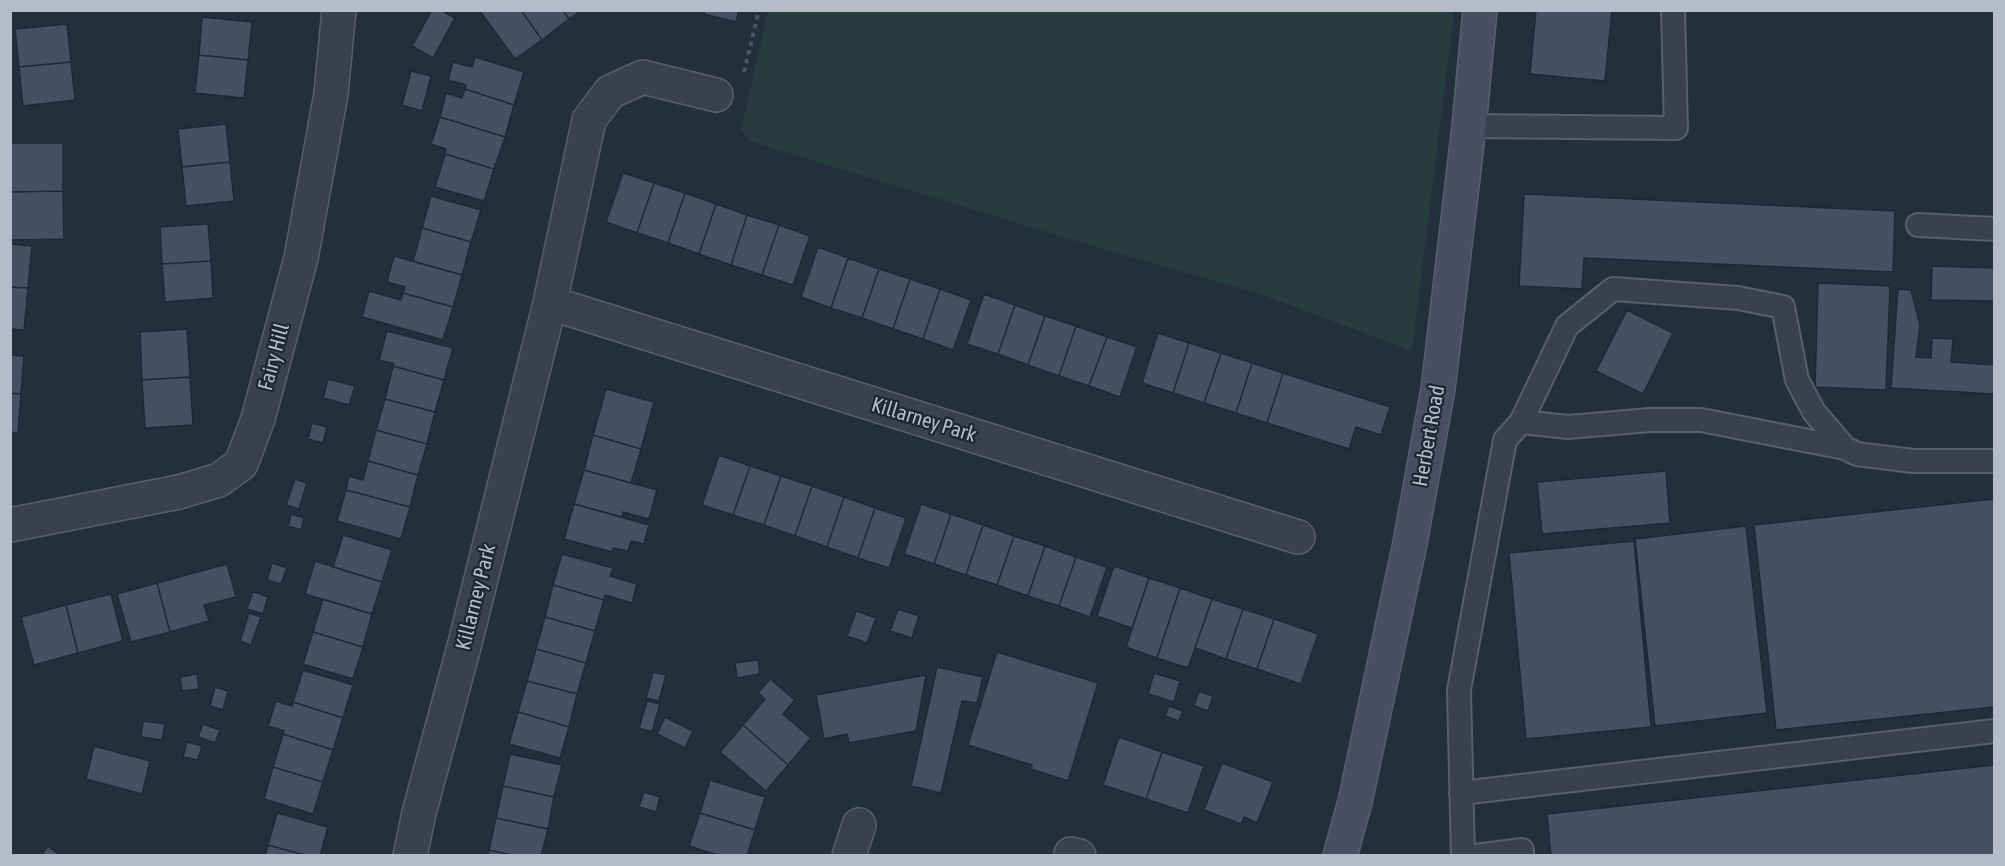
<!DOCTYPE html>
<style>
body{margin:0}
#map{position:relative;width:2005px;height:866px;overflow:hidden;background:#242f3e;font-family:"Asap Condensed",sans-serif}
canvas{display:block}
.frame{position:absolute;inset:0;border:12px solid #b4bcc9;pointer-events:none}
</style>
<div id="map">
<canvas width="2005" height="866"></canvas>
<div class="frame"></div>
</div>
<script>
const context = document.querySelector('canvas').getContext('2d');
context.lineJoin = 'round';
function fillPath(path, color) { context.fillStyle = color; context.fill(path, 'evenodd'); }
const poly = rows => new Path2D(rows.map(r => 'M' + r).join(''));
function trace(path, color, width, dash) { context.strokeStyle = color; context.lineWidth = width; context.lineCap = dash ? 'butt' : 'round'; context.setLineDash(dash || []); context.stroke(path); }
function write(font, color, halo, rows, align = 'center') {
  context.font = font + ' "Asap Condensed",sans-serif'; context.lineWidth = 4.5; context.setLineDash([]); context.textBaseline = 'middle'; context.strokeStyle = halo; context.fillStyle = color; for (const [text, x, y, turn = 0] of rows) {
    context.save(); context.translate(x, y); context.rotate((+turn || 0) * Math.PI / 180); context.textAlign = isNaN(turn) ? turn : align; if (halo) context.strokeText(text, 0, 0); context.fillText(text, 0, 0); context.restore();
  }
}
const green = poly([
 [768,11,1454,11,1412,351,1260,294,1066,238,749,141,741,131]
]);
const building = poly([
 [432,10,441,10,455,18,433,58,412,46,432,10],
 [479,10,521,10,542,40,515,59,479,10],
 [521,10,563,10,569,19,542,40,521,10],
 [563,10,582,10,569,19,563,10],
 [705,10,739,10,736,22,704,14,705,10],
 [1536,10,1612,10,1605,81,1530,74,1536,10],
 [202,17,252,22,248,60,199,55,202,17],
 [67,24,71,62,19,67,15,29,67,24],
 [199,55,248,60,244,98,195,93,199,55],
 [475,57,524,72,514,105,465,89,466,85,448,80,453,62,472,67,475,57],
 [71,62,75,100,23,106,19,67,71,62],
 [411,71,431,76,422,111,402,105,411,71],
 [465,89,514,105,505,137,440,117,446,93,462,98,465,89],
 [440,117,505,137,494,169,445,154,446,149,431,144,440,117],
 [226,124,230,162,182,167,178,129,226,124],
 [10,143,63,143,63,191,11,192,10,143],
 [445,154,494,169,484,201,435,187,445,154],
 [230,162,234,201,186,206,182,167,230,162],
 [623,173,654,183,637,233,606,222,623,173],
 [654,183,685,193,668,243,637,233,654,183],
 [63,191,64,239,11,240,11,192,63,191],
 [685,193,716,204,699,254,668,243,685,193],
 [1524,194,1895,211,1893,272,1584,258,1582,289,1519,286,1524,194],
 [431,196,481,210,471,242,422,228,431,196],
 [716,204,747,215,731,265,699,254,716,204],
 [747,215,779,225,762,275,731,265,747,215],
 [208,224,211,261,162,264,160,227,208,224],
 [779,225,810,236,793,285,762,275,779,225],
 [422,228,471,242,462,275,413,261,422,228],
 [10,244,32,246,28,288,10,287,10,244],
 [818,247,848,258,831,308,801,297,818,247],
 [394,256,462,275,453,307,403,293,405,287,387,282,394,256],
 [848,258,879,269,862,318,831,308,848,258],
 [211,261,213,298,165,302,162,264,211,261],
 [1932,266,1994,268,1994,301,1931,300,1932,266],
 [879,269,910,279,893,329,862,318,879,269],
 [910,279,940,289,923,339,893,329,910,279],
 [1818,283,1890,286,1886,390,1815,387,1818,283],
 [10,287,28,288,24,330,10,329,10,287],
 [940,289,971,300,953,350,923,339,940,289],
 [1898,289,1911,290,1920,325,1916,357,1931,358,1932,338,1953,339,1951,362,1994,365,1994,394,1891,388,1898,289],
 [369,291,401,300,403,293,453,307,443,340,362,317,369,291],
 [984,294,1015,305,998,354,967,344,984,294],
 [1015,305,1045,316,1028,365,998,354,1015,305],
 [1627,310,1673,333,1643,394,1596,371,1627,310],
 [1045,316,1076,326,1059,376,1028,365,1045,316],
 [1076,326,1107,337,1089,386,1059,376,1076,326],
 [187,329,190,377,142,380,140,332,187,329],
 [387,331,453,348,444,380,393,366,394,364,379,360,387,331],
 [1158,333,1189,343,1173,393,1142,383,1158,333],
 [1107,337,1137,347,1120,397,1089,386,1107,337],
 [1189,343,1221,353,1204,403,1173,393,1189,343],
 [1221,353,1252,363,1236,413,1204,403,1221,353],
 [10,355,24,356,21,394,10,393,10,355],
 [1252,363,1283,373,1267,423,1236,413,1252,363],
 [393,366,444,380,435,412,385,399,393,366],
 [1283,373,1390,407,1381,435,1356,427,1349,449,1267,423,1283,373],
 [190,377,193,425,145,428,142,380,190,377],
 [328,379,355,386,349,405,323,398,328,379],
 [606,389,654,402,641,449,593,435,606,389],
 [10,393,21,394,18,433,10,432,10,393],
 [385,399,435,412,427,444,376,430,385,399],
 [312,423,327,427,323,443,308,439,312,423],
 [376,430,427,444,418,475,368,461,376,430],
 [593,435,641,449,631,483,584,470,593,435],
 [719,455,750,466,733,515,702,505,719,455],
 [368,461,418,475,410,507,346,490,349,476,363,480,368,461],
 [750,466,781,476,764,525,733,515,750,466],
 [584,470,657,490,649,519,623,512,622,517,574,504,584,470],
 [1666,471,1670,523,1542,534,1537,482,1666,471],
 [781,476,812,486,795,536,764,525,781,476],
 [295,479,307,483,299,509,286,505,295,479],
 [812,486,844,497,827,547,795,536,812,486],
 [346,490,410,507,401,539,337,521,346,490],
 [844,497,875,508,858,558,827,547,844,497],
 [1994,499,1994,707,1776,730,1754,525,1994,499],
 [574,504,649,525,644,544,631,541,628,551,613,548,612,552,564,539,574,504],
 [921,504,951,514,934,564,904,554,921,504],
 [875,508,906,518,889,568,858,558,875,508],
 [291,514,304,518,301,530,288,526,291,514],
 [951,514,983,525,966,575,934,564,951,514],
 [983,525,1014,536,997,585,966,575,983,525],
 [1746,526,1767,713,1655,726,1635,539,1746,526],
 [343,535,392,550,382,582,333,567,343,535],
 [1014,536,1045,546,1028,596,997,585,1014,536],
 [1634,541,1651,727,1526,739,1509,553,1634,541],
 [1045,546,1076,557,1059,606,1028,596,1045,546],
 [562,554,613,568,610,576,637,584,632,603,605,595,604,600,553,585,562,554],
 [1076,557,1107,567,1090,617,1059,606,1076,557],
 [315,561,382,582,372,614,305,594,315,561],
 [272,563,287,568,281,584,267,580,272,563],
 [227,564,236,597,204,605,209,621,170,632,157,583,227,564],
 [1114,566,1149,578,1132,628,1097,616,1114,566],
 [1149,578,1180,588,1157,658,1126,647,1149,578],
 [157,583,170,632,131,642,117,594,157,583],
 [553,585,604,600,595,631,545,617,553,585],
 [1180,588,1212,599,1188,668,1157,658,1180,588],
 [253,591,268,597,263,614,247,609,253,591],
 [111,594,123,641,78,653,66,605,111,594],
 [323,599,372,614,363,647,313,632,323,599],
 [1212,599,1243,609,1226,659,1195,648,1212,599],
 [66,605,78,653,34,665,21,617,66,605],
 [898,609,919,616,912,638,890,631,898,609],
 [1243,609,1274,619,1257,669,1226,659,1243,609],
 [856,611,876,618,867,643,847,636,856,611],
 [249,613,261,617,251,645,240,641,249,613],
 [545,617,595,631,586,663,536,649,545,617],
 [1274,619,1318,634,1301,684,1257,669,1274,619],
 [313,632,363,647,353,679,303,664,313,632],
 [536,649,586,663,577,694,527,681,536,649],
 [997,652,1098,683,1068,781,1031,769,1032,765,968,745,997,652],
 [758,660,760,674,737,678,735,663,758,660],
 [937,667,983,677,977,703,962,701,941,793,911,786,937,667],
 [303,670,353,685,343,718,293,702,303,670],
 [653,672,666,675,659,701,646,698,653,672],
 [1154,673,1180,681,1174,702,1148,694,1154,673],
 [197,674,199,689,182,691,180,677,197,674],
 [926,675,916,731,849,743,847,734,824,739,816,695,926,675],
 [770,679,795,700,783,714,811,738,788,765,743,725,765,699,758,693,770,679],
 [527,681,577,694,569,727,518,712,527,681],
 [215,687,228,691,223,710,210,706,215,687],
 [1199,691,1213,696,1208,711,1194,706,1199,691],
 [276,701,292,706,293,702,343,718,333,750,283,734,284,731,268,726,276,701],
 [647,701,660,704,652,732,639,728,647,701],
 [1169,706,1183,711,1179,721,1165,716,1169,706],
 [518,712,569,727,560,758,509,744,518,712],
 [665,717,693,731,685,748,657,734,665,717],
 [143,721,165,724,162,740,141,737,143,721],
 [203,724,220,730,215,743,198,737,203,724],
 [743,725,788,765,766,791,720,752,743,725],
 [283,734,333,750,323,782,273,767,283,734],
 [1119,737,1162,752,1146,799,1103,785,1119,737],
 [187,742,202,746,198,760,183,757,187,742],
 [94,746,150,761,142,794,86,779,94,746],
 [1162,752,1204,766,1188,813,1146,799,1162,752],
 [510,754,562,765,554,797,503,786,510,754],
 [1222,763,1273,782,1257,823,1244,817,1241,824,1204,810,1222,763],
 [1994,765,1994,856,1551,856,1547,814,1994,765],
 [273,767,323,782,313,814,264,799,273,767],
 [710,780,765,797,755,830,700,813,710,780],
 [503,786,554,797,548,829,496,818,503,786],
 [644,792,660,797,656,812,639,807,644,792],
 [277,813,328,827,320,856,309,856,268,845,277,813],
 [700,813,755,830,747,856,720,856,689,846,700,813],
 [496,818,548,829,541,856,515,856,489,850,496,818],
 [268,845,309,856,265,856,268,845],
 [48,846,61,856,41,856,48,846],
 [489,850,515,856,488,856,489,850]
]);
const path = poly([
 [744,72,759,10]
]);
const lane = poly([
 [1469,126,1676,128,1673,10],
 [1918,225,1994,229],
 [1521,422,1568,427,1650,420,1701,420,1845,448],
 [1461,793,1994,731],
 [1463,856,1459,690,1505,440,1521,422,1567,326,1613,289,1738,298,1783,307,1797,380,1814,412,1845,448,1857,454,1913,461,1994,461],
 [1476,856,1522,850,1522,856]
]);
const street = poly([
 [550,303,1298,537],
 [10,525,179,492,219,480,241,464,258,419,301,258,331,94,339,10],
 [1071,854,1079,856],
 [410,856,419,813,465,643,550,303,589,120,610,92,643,77,716,95],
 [849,856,859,825]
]);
const secondary = poly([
 [1340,856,1355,802,1410,543,1438,389,1469,126,1480,10]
]);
const streetNames = [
 ["Fairy Hill",274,357,-75],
 ["Killarney Park",924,420,17],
 ["Herbert Road",1429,436,-80],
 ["Killarney Park",476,597,-76]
];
fillPath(green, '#263c3f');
fillPath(building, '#455162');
trace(building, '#1f2835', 1.5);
trace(lane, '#565f6c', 26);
trace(street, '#565f6c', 36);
trace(secondary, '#565f6c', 36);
trace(path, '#44595c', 4, [4.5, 4.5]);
trace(lane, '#38414e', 22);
trace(street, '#38414e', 33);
trace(secondary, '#465061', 33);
write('21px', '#b4bcc9', '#1d2633', streetNames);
</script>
